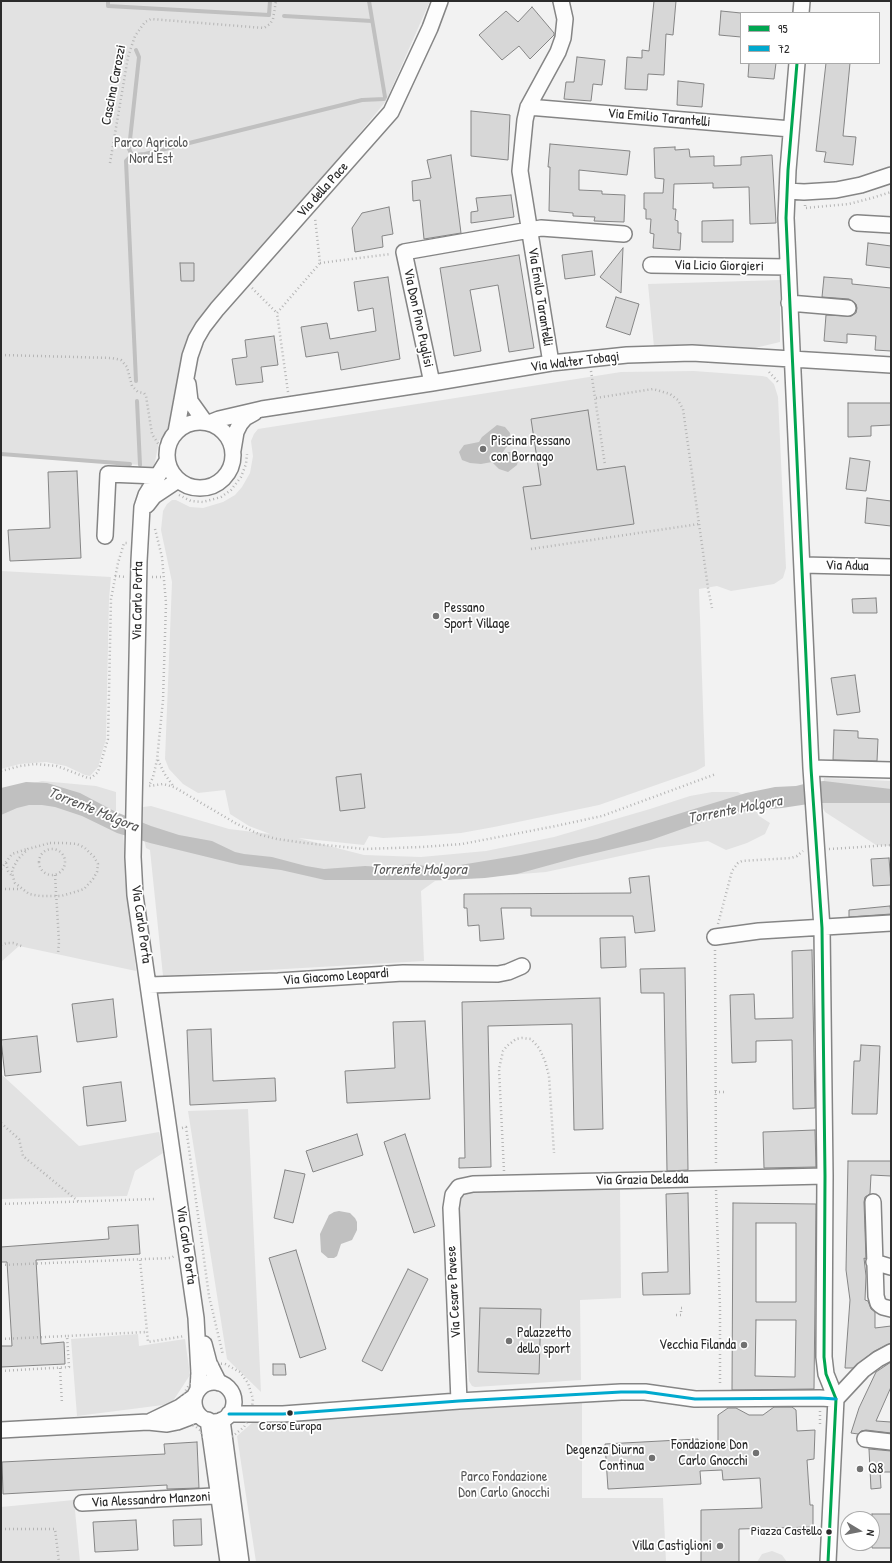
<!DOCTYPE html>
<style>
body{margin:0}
#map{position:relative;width:892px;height:1563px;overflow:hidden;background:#f2f2f2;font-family:"Patrick Hand",sans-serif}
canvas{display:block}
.frame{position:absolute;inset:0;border:2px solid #2b2b2b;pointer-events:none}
.legend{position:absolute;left:740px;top:12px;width:140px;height:52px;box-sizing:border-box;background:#fff;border:1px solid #aaa;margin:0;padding:5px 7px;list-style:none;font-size:12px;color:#2b2b2b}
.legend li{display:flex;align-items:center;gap:8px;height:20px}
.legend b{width:20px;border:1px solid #aaa}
.north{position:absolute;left:840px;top:1511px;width:40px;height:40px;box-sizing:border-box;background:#fff;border:1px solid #aaa;border-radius:50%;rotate:100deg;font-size:11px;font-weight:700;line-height:16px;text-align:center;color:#2b2b2b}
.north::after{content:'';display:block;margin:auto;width:14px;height:18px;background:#717171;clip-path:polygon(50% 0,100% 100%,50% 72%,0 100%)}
</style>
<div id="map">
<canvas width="892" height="1563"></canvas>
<div class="frame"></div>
<ul class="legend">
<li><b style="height:5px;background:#00a651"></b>95</li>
<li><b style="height:5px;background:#00a9ce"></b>72</li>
</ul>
<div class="north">N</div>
</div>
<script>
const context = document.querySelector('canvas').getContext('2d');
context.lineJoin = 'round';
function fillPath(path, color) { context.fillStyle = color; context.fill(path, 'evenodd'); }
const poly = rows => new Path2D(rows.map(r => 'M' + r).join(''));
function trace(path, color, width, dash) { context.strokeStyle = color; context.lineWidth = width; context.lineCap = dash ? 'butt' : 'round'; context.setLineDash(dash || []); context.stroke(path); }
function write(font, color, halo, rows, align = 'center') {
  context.font = font + ' "Patrick Hand",sans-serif'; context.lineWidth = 3.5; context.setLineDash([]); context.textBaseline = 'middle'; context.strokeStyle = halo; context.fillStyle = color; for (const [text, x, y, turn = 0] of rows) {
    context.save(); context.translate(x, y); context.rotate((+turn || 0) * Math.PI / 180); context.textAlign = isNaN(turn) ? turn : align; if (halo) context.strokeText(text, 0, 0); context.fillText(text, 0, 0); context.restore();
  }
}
const built = poly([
 [1,1,430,1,386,101,265,249,216,300,173,424,159,441,153,472,141,487,140,465,1,454],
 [780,280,780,342,755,348,715,345,654,347,648,284],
 [694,371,762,376,767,377,774,384,778,397,786,568,783,578,774,584,731,591,717,586,699,589,705,766,696,771,599,805,494,827,461,833,422,836,383,838,369,836,364,845,298,838,364,855,421,857,486,851,554,837,650,809,690,796,712,792,738,792,750,800,759,816,770,823,765,834,747,843,726,850,708,841,657,848,546,872,435,881,421,891,424,961,163,976,150,850,146,848,140,822,143,807,151,806,229,829,270,834,249,826,230,814,225,790,198,793,183,784,169,769,165,759,172,582,161,530,163,511,167,504,172,500,176,500,190,507,203,508,223,502,235,495,242,487,250,473,253,456,251,441,254,434,258,429,621,372],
 [1,571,111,577,109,599,106,739,98,767,90,776,85,775,66,766,46,762,20,764,1,769],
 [824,778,891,781,891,846,876,845,825,812,822,806],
 [42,781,96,786,116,792,116,829,123,833,136,971,19,946,1,962,1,791],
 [1,1074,79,1146,159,1132,163,1153,135,1171,127,1196,1,1199],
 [248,1109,261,1392,227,1359,188,1111],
 [620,1189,621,1298,580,1300,581,1380,475,1387,472,1386,469,1381,457,1204,463,1193,471,1190],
 [138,1334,139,1346,185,1339,190,1375,171,1404,77,1416,71,1339],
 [582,1402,582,1498,663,1498,666,1562,256,1562,237,1436,252,1423],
 [74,1500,80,1562,1,1562,1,1507],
 [772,1551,782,1555,787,1562,757,1562,762,1554]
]);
const water = poly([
 [497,425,505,427,510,433,509,443,503,452,514,452,519,456,517,465,508,472,499,469,492,462,481,464,470,463,462,460,459,452,464,445,479,442,482,437],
 [824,781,891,789,891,803,815,803,782,808,728,813,651,840,579,857,517,874,485,878,446,880,325,880,281,870,240,865,150,843,117,833,82,816,55,807,42,805,29,805,17,808,1,815,1,788,26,782,47,783,80,793,116,812,151,826,179,835,212,841,235,852,244,854,272,857,306,866,324,869,365,866,384,867,410,864,442,868,521,855,597,839,746,793,775,787,796,786,812,782],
 [339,1211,350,1213,355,1218,357,1222,357,1230,352,1240,341,1244,337,1256,334,1258,328,1258,321,1252,320,1234,329,1215,334,1212]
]);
const stream = poly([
 [108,1,108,6,269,15,270,1],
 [369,1,385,97],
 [284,16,372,21],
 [132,155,129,149,139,57,136,50],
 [136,381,126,161,132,155,145,154,362,100,384,99],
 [137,401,140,465],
 [1,454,130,464]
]);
const building = poly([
 [654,1,676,1,673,35,666,34,664,75,648,74,647,90,625,89,627,57,642,58,642,50,649,51,654,1],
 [532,7,554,33,554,35,530,59,519,46,502,60,479,35,506,11,518,22,532,7],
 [721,11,741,13,741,37,719,35,721,11],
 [577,57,605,60,602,85,593,84,591,101,564,99,566,82,574,82,577,57],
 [749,63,776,63,774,79,748,77,749,63],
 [826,63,850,63,843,136,856,137,853,165,824,162,826,152,816,151,826,63],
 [678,81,704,84,702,107,677,105,678,81],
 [471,111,510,115,508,160,471,156,471,111],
 [550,144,630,151,627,175,579,170,579,190,602,191,602,194,625,195,624,222,594,221,595,217,573,216,573,213,549,211,550,167,548,167,550,144],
 [675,147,675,150,689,149,690,157,714,156,714,166,741,165,741,157,772,155,776,223,750,224,749,187,713,188,713,183,674,184,673,209,676,209,675,220,678,221,678,233,681,233,680,250,653,248,654,234,650,233,651,219,646,219,646,209,644,209,644,193,663,193,664,179,655,178,654,148,675,147],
 [451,155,461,233,424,239,420,200,413,201,412,181,431,178,427,160,451,155],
 [511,195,514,217,471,223,471,212,478,211,476,198,511,195],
 [389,207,393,234,382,236,383,247,355,252,352,228,362,213,389,207],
 [733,220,733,242,702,242,702,221,733,220],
 [868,243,891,246,891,268,866,265,868,243],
 [623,248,621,293,600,277,623,248],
 [592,251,595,275,565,279,562,255,592,251],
 [519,255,534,348,509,352,498,285,470,290,481,351,454,356,440,268,519,255],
 [180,263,194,263,194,281,181,281,180,263],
 [388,277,400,359,341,370,338,352,306,357,301,327,327,323,330,339,376,331,373,308,358,311,354,282,388,277],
 [824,277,852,279,852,284,891,288,891,351,875,350,876,336,847,334,847,343,824,341,826,315,851,316,856,313,857,308,856,304,849,299,822,297,824,277],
 [616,297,639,304,630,335,606,327,616,297],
 [274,336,278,365,261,367,263,382,236,385,232,359,247,357,245,340,274,336],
 [848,403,891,403,891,425,871,426,871,436,848,437,848,403],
 [588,410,597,470,625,466,634,524,531,539,523,487,541,485,531,419,588,410],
 [850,458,870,461,866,491,846,489,850,458],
 [77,471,81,558,10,561,8,530,50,528,48,472,77,471],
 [867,498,891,501,891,526,865,523,867,498],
 [876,598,877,613,853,613,852,599,876,598],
 [855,675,860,712,837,715,831,678,855,675],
 [834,730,858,731,858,738,878,739,877,761,833,760,834,730],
 [361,774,365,808,340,811,336,777,361,774],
 [889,858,891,885,873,886,871,859,889,858],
 [649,876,655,931,635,933,633,916,531,916,531,908,501,908,504,939,480,941,479,925,468,926,467,908,464,908,464,894,631,893,629,878,649,876],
 [890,906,891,914,849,917,849,910,890,906],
 [625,937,626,967,601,968,600,938,625,937],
 [812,950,815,1108,793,1109,792,1040,756,1041,756,1062,732,1063,730,995,754,994,755,1019,793,1018,792,951,812,950],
 [685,968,688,1170,667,1171,664,993,641,993,640,969,685,968],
 [600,998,603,1129,574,1130,572,1024,488,1026,491,1167,459,1168,459,1158,465,1158,462,1002,600,998],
 [113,999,117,1037,77,1042,72,1004,113,999],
 [425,1021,430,1099,347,1103,345,1071,395,1068,393,1022,425,1021],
 [211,1029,213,1081,275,1078,276,1101,190,1105,187,1030,211,1029],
 [37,1036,41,1072,5,1076,1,1040,37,1036],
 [861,1045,880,1046,877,1114,852,1114,854,1061,860,1061,861,1045],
 [121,1082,126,1121,87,1126,83,1087,121,1082],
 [815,1130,816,1167,764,1168,763,1132,815,1130],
 [357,1134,363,1155,313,1172,306,1151,357,1134],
 [405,1134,435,1226,414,1233,384,1142,405,1134],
 [848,1161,891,1161,891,1176,871,1175,870,1194,865,1197,864,1202,866,1259,864,1258,866,1276,865,1300,868,1301,871,1309,875,1312,875,1328,891,1326,891,1343,873,1352,853,1368,845,1368,850,1300,846,1270,848,1161],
 [285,1170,305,1174,293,1223,274,1218,285,1170],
 [688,1193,690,1294,643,1295,642,1273,668,1272,666,1194,688,1193],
 [733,1203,816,1204,814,1389,732,1390,733,1203],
 [756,1223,796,1223,796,1302,756,1302,756,1223],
 [756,1320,796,1320,795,1377,755,1376,756,1320],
 [138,1225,140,1254,36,1260,41,1344,64,1342,65,1364,1,1367,1,1346,12,1346,7,1262,1,1262,1,1247,109,1239,108,1227,138,1225],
 [296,1250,326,1349,300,1358,269,1258,296,1250],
 [408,1269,428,1279,382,1371,362,1361,408,1269],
 [480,1308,541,1309,539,1374,478,1372,480,1308],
 [891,1362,891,1387,876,1421,891,1422,891,1433,866,1430,861,1431,858,1434,851,1433,859,1408,876,1372,891,1362],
 [273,1364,285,1364,286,1375,273,1375,273,1364],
 [774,1407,792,1407,796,1410,797,1431,815,1430,814,1459,807,1460,810,1505,813,1505,813,1527,739,1529,739,1562,701,1562,701,1510,762,1508,760,1478,723,1480,722,1470,700,1471,701,1484,608,1489,605,1444,698,1439,698,1446,718,1445,718,1415,728,1408,736,1408,749,1415,763,1415,774,1407],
 [197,1442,199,1488,167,1489,167,1485,3,1494,2,1462,165,1454,164,1444,197,1442],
 [869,1449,891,1451,891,1472,880,1472,881,1488,871,1489,869,1449],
 [872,1514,891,1514,891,1548,872,1548,872,1514],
 [201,1519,202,1545,174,1546,173,1520,201,1519],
 [136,1520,138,1550,95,1552,93,1522,136,1520]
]);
const path = poly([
 [110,163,128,57,135,36,145,22,151,19,264,28,270,24,273,19,276,1],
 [805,205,805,208,849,204,872,198,891,192],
 [320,263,391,254],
 [252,288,277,313],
 [1,355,112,358,121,360,127,367,132,386,138,392,144,393,146,396,152,434,159,445,165,447],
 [591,371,605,465],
 [769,372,779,383],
 [288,392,277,313,320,263,315,218],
 [596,398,653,389,670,394,678,400,683,409,708,588,712,608],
 [179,495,191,501,203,502,221,497,231,490,241,477,246,464,247,454],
 [155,529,162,557,166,603,163,700,157,760,153,777,149,786,163,784,174,787,237,824,261,835,277,839,305,843,364,849,422,847,462,844,551,827,602,816,716,774],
 [531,549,699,524],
 [115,576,127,577],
 [152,577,164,577],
 [158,760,164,773,174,787],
 [1,771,20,766,35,764,57,766,88,778,91,778,98,772,108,739,111,599,118,563,124,543,127,543],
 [50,843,65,843,77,844,85,848,94,857,98,864,97,872,93,879,84,889,75,892,61,896,40,896,29,894,15,883,13,877,12,870,18,859,28,849,50,843],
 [829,849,891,845],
 '39 862a13 13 0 1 1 26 0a13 13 0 1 1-26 0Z',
 [6,863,8,871,12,876],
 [1,869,12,854,27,849],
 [55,875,59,942,58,953],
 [1,889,20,889],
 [718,924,732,871,738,863,742,861,791,858,797,856,803,851],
 [1,945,7,943,13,943,24,947],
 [715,950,716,1165],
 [715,1092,726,1092],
 [1,1123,19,1139,23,1156,79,1202],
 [182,1128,186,1127,209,1296,223,1355],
 [504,1171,499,1069,503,1051,507,1046,516,1039,522,1038,531,1039,539,1048,545,1061,549,1076,554,1153],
 [716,1190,720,1308,720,1385],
 [1,1204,155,1199],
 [140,1260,148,1342,185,1336],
 [1,1265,171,1258,174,1256],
 [676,1315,681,1315,681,1308,684,1308],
 [1,1339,67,1336],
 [209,1363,225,1364,240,1372,248,1383,253,1399,251,1415,244,1427,233,1436,216,1441,203,1439,201,1431,195,1426,189,1424,183,1426,177,1414,175,1404,182,1397,192,1380,193,1368,209,1363],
 [60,1368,62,1404],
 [1,1371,69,1367,67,1336,147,1332],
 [820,1424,820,1411],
 [1,1529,55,1529,59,1562],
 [1,1561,1,1562]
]);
const minor = poly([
 [801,13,802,1],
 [797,63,788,170,786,218,811,768,822,928,825,1176,824,1357,826,1374,836,1399,828,1562],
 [528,107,791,129],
 [787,191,804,192,836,190,861,185,891,175],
 [857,223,891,225],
 [651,265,788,267],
 [789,303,848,308],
 [551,363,520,171,525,120,528,107,558,52,563,38,565,19,561,1],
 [432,383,404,252,541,228,624,234],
 [188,384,190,401,205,422],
 '167 455a33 33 0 1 1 66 0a33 33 0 1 1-66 0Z',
 [209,423,219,419,262,409,432,383,551,363,627,355,692,353,891,365],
 [176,432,190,356,196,339,203,327,217,309,391,112,430,28,440,1],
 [233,450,236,432,240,424,245,418,254,413],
 [167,461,146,495,142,507,139,561,133,857,135,895,196,1318,199,1373,198,1390],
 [147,505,154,496,178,480],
 [105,536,108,474,157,476],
 [802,565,891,567],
 [811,768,891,770],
 [715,937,759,931,891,923],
 [149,985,278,981,403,973,498,974,508,972,522,966],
 [873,1202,876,1296,878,1303,880,1305,883,1307,891,1309],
 [874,1262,891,1267],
 [204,1344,209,1363,219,1383],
 '194 1402a20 20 0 1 1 40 0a20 20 0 1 1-40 0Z',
 [836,1399,863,1370,878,1359,891,1352],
 [459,1401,451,1208,453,1195,459,1187,473,1184,825,1176],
 [229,1414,283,1414,459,1401,621,1392,645,1392,695,1399,820,1398,836,1399],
 [208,1420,228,1562],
 [222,1420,241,1562],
 [151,1421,180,1407,195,1396],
 [1,1430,148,1422,167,1424,177,1422,198,1414],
 [865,1439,891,1442],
 [82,1503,232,1495]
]);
const bus1 = poly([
 [797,63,788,170,786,218,811,768,822,928,825,1176,824,1357,826,1374,836,1399,828,1562]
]);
const bus2 = poly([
 [229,1414,283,1414,459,1401,621,1392,645,1392,695,1399,820,1398,836,1399]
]);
const markers = [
 [483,449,4,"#717171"],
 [436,616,4,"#717171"],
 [509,1341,4,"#717171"],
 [744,1345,4,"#717171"],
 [290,1413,3.5,"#2b2b2b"],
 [756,1453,4,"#717171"],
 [652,1458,4,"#717171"],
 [860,1469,4,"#717171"],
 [829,1532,3.5,"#2b2b2b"],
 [720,1546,4,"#717171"]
];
const busNames = [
 ["Corso Europa",290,1427],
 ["Piazza Castello",822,1532,"right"]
];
const streetNames = [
 ["Cascina Carozzi",114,85,-79],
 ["Via Emilio Tarantelli",659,118,5],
 ["Via della Pace",323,190,-48],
 ["Via Licio Giorgieri",719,266,1],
 ["Via Emilo Tarantelli",540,297,81],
 ["Via Don Pino Puglisi",418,318,78],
 ["Via Walter Tobagi",575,362,-7],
 ["Via Adua",847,566,1],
 ["Via Carlo Porta",138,601,-89],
 ["Via Carlo Porta",141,924,82],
 ["Via Giacomo Leopardi",336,977,-4],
 ["Via Grazia Deledda",642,1180,-1],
 ["Via Carlo Porta",186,1245,82],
 ["Via Cesare Pavese",454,1292,-93],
 ["Via Alessandro Manzoni",151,1500,-3]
];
const parkNames = [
 ["Parco Agricolo",151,143],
 ["Nord Est",151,159],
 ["Parco Fondazione",504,1477],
 ["Don Carlo Gnocchi",504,1493]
];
const poiNames = [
 ["Piscina Pessano",491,441],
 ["con Bornago",491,457],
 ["Pessano",444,608],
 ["Sport Village",444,624],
 ["Palazzetto",517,1333],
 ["dello sport",517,1349],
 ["Vecchia Filanda",736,1345,"right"],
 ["Fondazione Don",748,1445,"right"],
 ["Carlo Gnocchi",748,1461,"right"],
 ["Degenza Diurna",644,1450,"right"],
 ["Continua",644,1466,"right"],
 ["Q8",868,1469],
 ["Villa Castiglioni",712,1546,"right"]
];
const waterNames = [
 ["Torrente Molgora",93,810,22],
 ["Torrente Molgora",735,810,-11],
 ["Torrente Molgora",419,870]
];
fillPath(built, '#e2e2e2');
fillPath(water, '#c0c0c0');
trace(stream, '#c0c0c0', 4);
fillPath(building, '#d7d7d7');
trace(building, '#858585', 1);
trace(minor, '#858585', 18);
trace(path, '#b5b5b5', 2.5, [1, 3]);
trace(minor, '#fdfdfd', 15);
trace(bus1, '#00a651', 3);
trace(bus2, '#00a9ce', 3);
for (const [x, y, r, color] of markers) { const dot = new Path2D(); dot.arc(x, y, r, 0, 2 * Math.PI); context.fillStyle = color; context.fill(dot); trace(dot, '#fff', 1.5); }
write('13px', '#2b2b2b', '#fff', busNames);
write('14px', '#2b2b2b', '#fff', streetNames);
write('14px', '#565656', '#fff', parkNames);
write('14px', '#2b2b2b', '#fff', poiNames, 'left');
write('italic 15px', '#585858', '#fff', waterNames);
</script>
